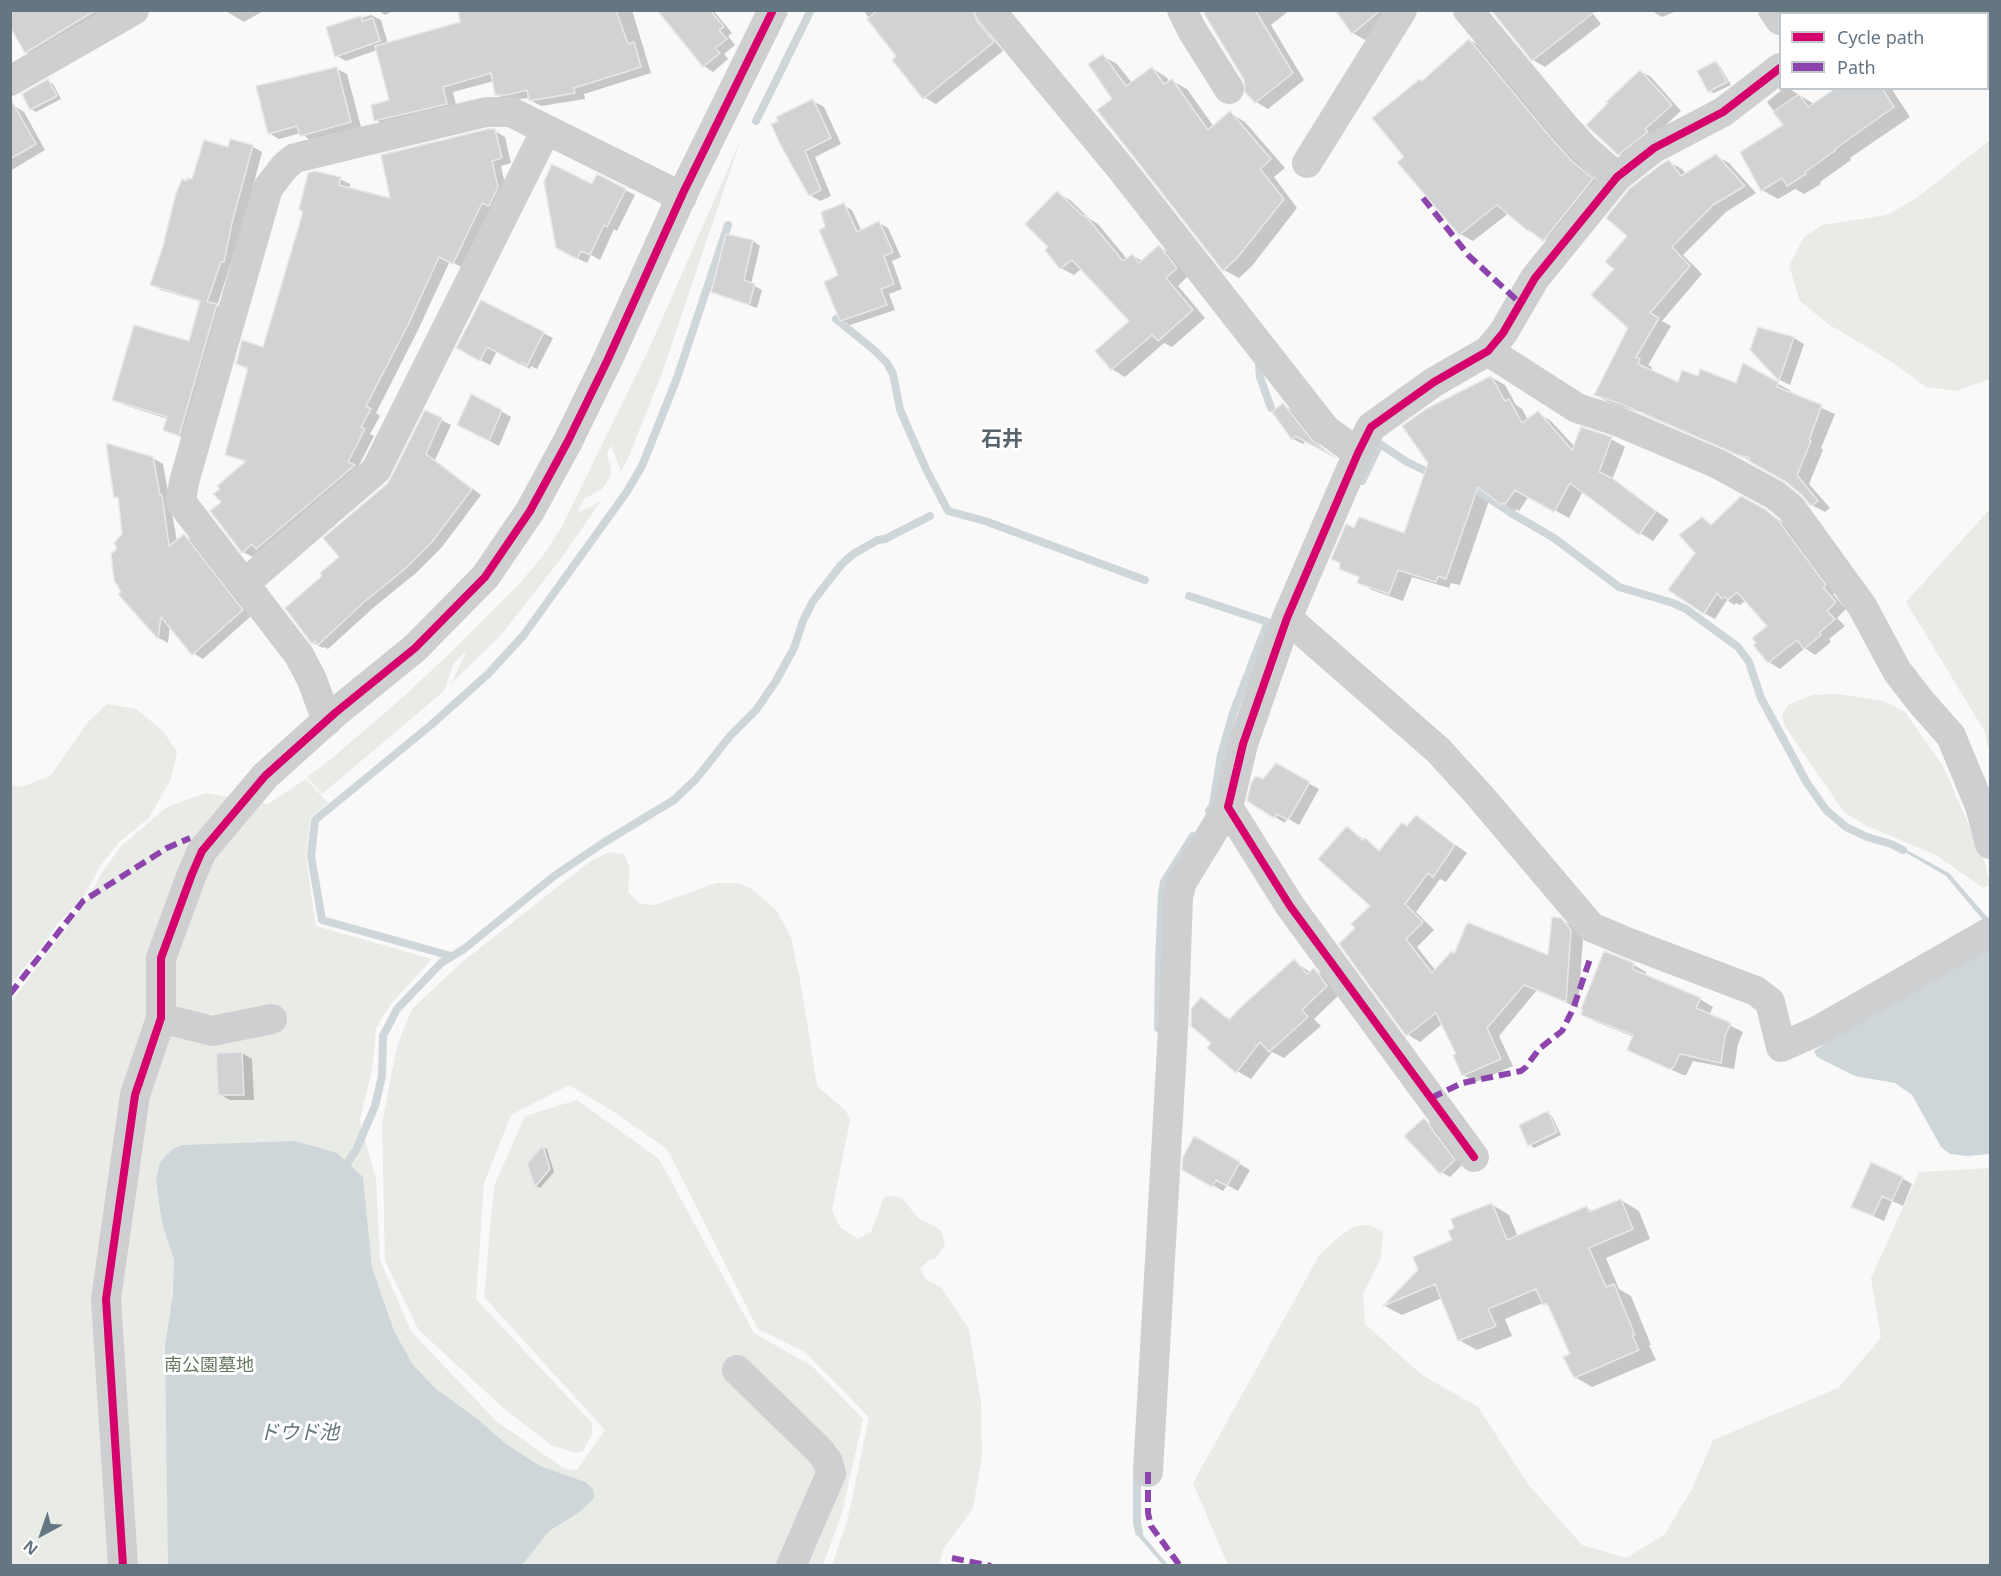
<!DOCTYPE html>
<meta charset="utf-8">
<style>
body{margin:0}
#map{position:relative;width:2001px;height:1576px;overflow:hidden;background:#f9f9f9;font-family:"Noto Sans",sans-serif}
canvas{display:block}
.frame{position:absolute;inset:0;border:12px solid #657683;pointer-events:none}
.legend{position:absolute;left:1779px;top:12px;width:210px;height:78px;box-sizing:border-box;background:#fff;border:2px solid #c1c8cd;margin:0;padding:8px 10px;list-style:none;font-size:18px;color:#657683}
.legend li{display:flex;align-items:center;gap:12px;height:30px}
.legend b{width:30px;border:2px solid #c1c8cd}
.north{position:absolute;left:12px;top:1504px;width:60px;height:60px;-webkit-text-stroke:4px #fff;paint-order:stroke;rotate:220deg;font-size:16px;font-weight:700;line-height:24px;text-align:center;color:#657683}
.north::after{content:'';display:block;margin:auto;width:21px;height:27px;background:#657683;clip-path:polygon(50% 0,100% 100%,50% 72%,0 100%)}
</style>
<div id="map">
<canvas width="2001" height="1576"></canvas>
<div class="frame"></div>
<ul class="legend">
<li><b style="height:8px;background:#d6006c"></b>Cycle path</li>
<li><b style="height:8px;background:#8e44ad"></b>Path</li>
</ul>
<div class="north">N</div>
</div>
<script>
const context = document.querySelector('canvas').getContext('2d');
context.lineJoin = 'round';
function fillPath(path, color) { context.fillStyle = color; context.fill(path, 'evenodd'); }
const poly = rows => new Path2D(rows.map(r => 'M' + r).join(''));
function trace(path, color, width, dash) { context.strokeStyle = color; context.lineWidth = width; context.lineCap = dash ? 'butt' : 'round'; context.setLineDash(dash || []); context.stroke(path); }
function write(font, color, halo, rows, align = 'center') {
  context.font = font + ' "Noto Sans","Noto Sans JP",sans-serif'; context.lineWidth = 6; context.setLineDash([]); context.textBaseline = 'middle'; context.strokeStyle = halo; context.fillStyle = color; for (const [text, x, y, turn = 0] of rows) {
    context.save(); context.translate(x, y); context.rotate((+turn || 0) * Math.PI / 180); context.textAlign = isNaN(turn) ? turn : align; if (halo) context.strokeText(text, 0, 0); context.fillText(text, 0, 0); context.restore();
  }
}
const green = poly([
 [741,139,662,373,629,456,621,471,611,445,607,454,611,468,611,475,602,489,584,499,577,513,601,501,560,560,501,635,451,684,467,650,454,663,444,691,322,794,307,777,330,760,403,697,450,653,519,584,543,556,561,528,648,351],
 [1990,140,1990,379,1956,391,1926,387,1892,362,1828,324,1800,301,1789,266,1804,237,1822,225,1887,215,1918,197],
 [1990,509,1990,756,1985,732,1906,602],
 [1837,694,1884,701,1905,712,1943,766,1985,862,1990,885,1983,888,1936,855,1865,825,1844,812,1784,725,1782,715,1789,704,1812,695],
 [107,704,136,709,163,731,177,752,171,779,149,818,120,841,101,865,84,896,58,923,46,941,11,984,11,784,22,787,51,775,88,722],
 [306,779,328,803,310,818,306,858,316,926,432,959,391,1004,376,1028,372,1070,360,1120,376,1180,380,1260,411,1331,496,1421,565,1469,577,1470,605,1430,484,1297,494,1186,525,1116,577,1100,659,1159,754,1333,812,1366,863,1419,842,1513,823,1565,11,1565,10,1003,88,899,101,874,121,846,167,807,206,793,268,804],
 [609,852,624,854,630,868,628,892,640,904,655,905,716,883,739,883,752,889,776,910,791,937,801,985,817,1086,846,1111,850,1120,832,1210,840,1227,858,1239,871,1232,884,1197,892,1196,902,1198,918,1218,941,1230,945,1245,936,1258,928,1261,920,1269,927,1280,941,1287,969,1329,981,1401,982,1456,973,1508,943,1550,939,1565,832,1565,848,1518,869,1417,805,1352,758,1329,667,1149,611,1110,569,1085,511,1115,484,1183,476,1299,592,1423,592,1434,583,1451,576,1453,551,1445,502,1407,418,1329,385,1261,382,1123,397,1046,412,1009,462,962,588,863],
 [1990,1168,1990,1565,1228,1565,1193,1483,1320,1254,1340,1236,1355,1226,1370,1225,1383,1232,1381,1258,1363,1294,1365,1324,1422,1375,1478,1407,1528,1484,1582,1545,1626,1558,1664,1535,1692,1489,1713,1440,1838,1388,1881,1338,1871,1278,1919,1172]
]);
const water = poly([
 [1893,845,1905,849,1949,873,1988,918,1983,920,1946,876],
 [1990,947,1990,1154,1967,1156,1950,1154,1941,1147,1912,1095,1895,1083,1855,1076,1817,1057,1814,1051,1893,999],
 [295,1141,337,1153,363,1177,372,1268,394,1331,413,1365,436,1389,476,1418,506,1444,540,1466,585,1482,593,1489,594,1498,578,1513,549,1531,522,1565,168,1565,165,1345,173,1295,174,1260,162,1223,156,1180,160,1162,173,1149,183,1145],
 [1139,1521,1143,1535,1168,1565,1163,1565,1138,1536,1134,1523]
]);
const shadow = poly([
 [10,10,99,10,103,18,39,59,26,52],
 [224,10,265,10,244,22],
 [377,10,395,10,385,15],
 [459,10,632,10,651,73,584,94,585,99,541,106,530,100,530,98,507,100,496,94,494,81,453,92,457,109,386,126,376,120,391,101,377,50,346,61,337,56,328,28,371,15,381,20,388,44,462,23],
 [657,10,713,10,732,33,728,36,735,45,724,54,728,59,713,72,704,66],
 [863,10,970,10,1003,51,936,104,924,97,898,56],
 [1203,10,1290,10,1271,25,1304,80,1268,109,1256,102,1245,79],
 [1337,10,1399,10,1392,20,1365,40,1353,33],
 [1590,10,1601,24,1545,67,1533,60],
 [1650,10,1679,10,1662,17],
 [1470,40,1483,48,1565,147,1586,170,1605,188,1557,247,1509,213,1473,241,1460,234,1406,157,1423,82],
 [1103,56,1117,64,1132,83,1152,68,1166,77,1170,82,1172,81,1187,89,1214,127,1230,113,1245,122,1285,168,1274,177,1297,208,1252,266,1239,278,1224,270,1099,111,1114,100],
 [1715,63,1720,66,1731,85,1714,93,1709,91],
 [337,69,347,74,361,127,311,141,301,133,279,139,269,133],
 [1640,71,1651,77,1681,111,1629,159,1618,153],
 [48,81,53,84,61,99,36,112,31,109],
 [1784,88,1788,88,1814,104,1839,88,1891,88,1910,117,1850,158,1851,160,1820,182,1821,184,1804,194,1795,189,1778,199,1762,190,1785,126,1767,102],
 [813,101,824,107,841,144,815,157,831,196,820,201,810,195,781,143],
 [14,106,24,112,45,150,10,171,10,108],
 [495,131,505,137,511,163,501,166,507,194,463,268,450,261,418,330,376,413,380,416,370,434,374,436,357,469,253,557,243,552,223,503,247,463,226,454,249,370,237,364,264,349,340,179,350,184,349,189,392,200],
 [231,141,253,147,262,152,242,229,217,306,226,311,189,440,164,430,168,419,124,405,114,400,190,343,201,302,161,290,152,284,193,181,229,148],
 [1716,156,1729,163,1756,193,1726,212,1683,255,1702,274,1662,321,1671,326,1648,365,1652,367,1651,372,1679,384,1698,378,1737,385,1744,365,1791,391,1790,394,1835,414,1821,448,1823,450,1809,484,1830,508,1825,512,1812,505,1803,494,1788,482,1754,462,1638,412,1608,402,1596,395,1630,327,1616,268,1629,236,1669,162,1682,169,1686,174],
 [593,186,625,190,635,195,617,231,614,229,600,260,591,255,587,263,567,253],
 [1057,193,1070,200,1090,219,1098,224,1127,259,1132,255,1142,261,1159,247,1172,254,1189,275,1178,286,1205,318,1172,347,1164,343,1125,377,1112,369,1097,351,1131,322,1082,268,1074,275,1061,268,1050,247],
 [843,205,852,210,862,232,879,223,888,228,901,257,892,261,902,289,889,294,895,310,850,325,842,320,840,276,827,228],
 [753,241,760,246,751,284,762,290,757,308,712,291],
 [481,302,553,338,537,369,531,366,530,369,497,351,490,365,458,348],
 [1794,338,1804,344,1790,385,1780,380,1752,350],
 [1491,377,1505,385,1516,405,1522,409,1528,420,1538,413,1551,421,1575,447,1611,439,1625,447,1612,480,1669,520,1653,541,1640,533,1583,491,1569,518,1529,496,1519,511,1516,509,1515,512,1491,495,1460,585,1451,583,1449,588,1412,577,1403,601,1372,590,1359,582,1360,578,1340,568,1354,530,1405,535],
 [1283,405,1293,411,1323,449,1307,440,1303,444,1293,439],
 [501,411,511,417,499,446,469,430],
 [426,412,451,425,435,460,481,495,442,547,416,573,373,608,328,649,324,647,323,648,313,643,324,576,341,557,389,484],
 [153,458,163,464,177,541,184,535,193,541,251,616,203,659,193,653,170,625,168,643,159,638,120,594,123,592,119,548,124,534,119,499,115,497],
 [1741,498,1777,518,1789,528,1836,592,1833,594,1846,609,1837,618,1845,626,1829,639,1831,642,1815,655,1805,648,1780,669,1769,662,1769,626,1746,600,1740,605,1736,603,1734,605,1727,600,1715,619,1704,613,1696,553,1702,519,1713,525],
 [1276,765,1319,789,1299,825,1287,818,1285,823,1275,817],
 [1416,817,1467,853,1446,882,1440,879,1416,912,1434,930,1417,947,1436,971,1456,955,1549,957,1561,920,1574,927,1583,938,1578,1008,1537,990,1499,1036,1513,1066,1476,1082,1463,1075,1458,1055,1443,1023,1420,1042,1407,1034,1357,928,1372,906,1347,828,1381,851,1408,827],
 [1605,953,1634,965,1646,972,1645,976,1700,999,1713,1007,1709,1015,1743,1032,1738,1044,1734,1069,1693,1061,1686,1075,1683,1075,1642,1056,1634,1037,1596,1022,1583,1014],
 [1294,961,1311,973,1314,970,1328,978,1340,994,1314,1019,1321,1026,1284,1058,1272,1052,1251,1079,1237,1071,1213,1043,1201,999,1231,1020],
 [242,1053,252,1059,254,1100,230,1100,219,1094],
 [1548,1113,1552,1116,1561,1135,1534,1148,1530,1145],
 [1424,1120,1433,1125,1462,1165,1450,1177,1441,1172],
 [1195,1138,1250,1170,1238,1191,1227,1185,1223,1191,1184,1169],
 [543,1147,547,1149,554,1172,540,1188,536,1186],
 [1902,1178,1912,1184,1903,1206,1892,1201,1884,1221,1853,1207],
 [1621,1200,1639,1211,1650,1239,1606,1258,1619,1289,1631,1296,1651,1345,1649,1345,1656,1360,1592,1387,1575,1377,1572,1355,1551,1308,1543,1303,1505,1319,1512,1336,1477,1350,1459,1340,1442,1298,1402,1315,1385,1306,1420,1271,1491,1204,1509,1215,1518,1237,1587,1208,1594,1212]
]);
const stream = poly([
 [756,121,811,10],
 [836,319,874,350,887,363,893,374,900,409,907,426,926,469,948,511,985,521,1145,580],
 [1259,363,1260,377,1271,408],
 [1362,481,1380,444,1407,462,1432,474],
 [1469,485,1511,513,1554,538,1619,587,1673,603,1686,609,1738,647,1749,662,1761,698,1807,783,1826,810,1846,827,1867,837,1891,844,1903,850],
 [1189,596,1268,622,1233,713,1221,755,1213,805,1209,811],
 [451,956,322,920,311,856,315,820,431,725,488,674,523,636,626,493,642,466,677,378,728,225],
 [1158,1028,1159,961,1162,893,1164,882,1193,836],
 [342,1171,356,1150,375,1106,382,1076,383,1036,397,1009,441,963,464,949,554,876,603,843,674,800,696,779,730,736,756,710,776,681,794,648,803,621,813,601,841,565,853,554,878,540,885,539,930,516],
 [1137,1472,1137,1523,1139,1532]
]);
const building = poly([
 [10,10,96,10,25,53,10,27,10,10],
 [458,10,616,10,628,44,634,42,641,67,574,88,575,93,529,101,527,90,507,95,495,95,491,73,443,87,447,104,374,121,371,105,389,100,375,46,460,22,458,10],
 [657,10,710,10,724,27,719,30,727,39,715,48,720,53,703,67,657,10],
 [878,10,973,10,977,21,994,42,923,99,892,60,896,56,867,19,878,10],
 [1202,10,1255,10,1293,73,1255,103,1245,92,1244,80,1202,10],
 [1335,10,1381,10,1352,34,1335,10],
 [1491,10,1597,10,1532,61,1491,10],
 [361,16,362,21,373,18,380,41,335,57,326,27,361,16],
 [1469,39,1551,138,1572,161,1593,179,1543,241,1529,230,1528,231,1497,205,1459,235,1397,162,1404,157,1372,118,1420,79,1422,81,1469,39],
 [1103,54,1126,86,1152,67,1164,84,1172,79,1208,130,1230,111,1271,159,1260,169,1284,199,1237,258,1223,271,1097,110,1112,99,1088,64,1103,54],
 [1716,61,1727,82,1708,92,1697,71,1716,61],
 [337,67,351,122,300,136,297,126,268,134,256,86,337,67],
 [1640,70,1672,105,1645,129,1648,132,1618,155,1586,125,1608,103,1606,102,1640,70],
 [48,79,57,96,30,110,22,94,48,79],
 [1836,88,1882,88,1894,107,1835,149,1836,150,1805,172,1806,174,1787,186,1782,178,1761,191,1740,152,1783,125,1773,112,1799,94,1808,107,1836,88],
 [10,98,36,144,10,159,10,98],
 [813,99,831,138,805,151,821,190,809,196,780,144,771,124,778,121,776,117,813,99],
 [488,129,495,129,502,158,492,161,498,187,489,206,482,203,453,264,439,257,408,325,366,406,371,409,361,427,365,429,348,462,355,465,256,549,252,544,242,553,210,511,221,502,213,494,220,489,217,486,246,461,225,455,248,368,236,364,242,340,263,347,303,212,299,209,308,173,314,171,341,177,339,185,390,198,381,155,488,129],
 [230,139,253,145,232,223,224,262,221,262,207,302,217,304,179,436,163,430,167,417,112,400,134,325,189,341,200,301,150,285,163,246,176,193,182,179,187,181,187,178,192,179,204,140,228,147,230,139],
 [1716,154,1745,186,1713,205,1672,247,1690,266,1650,313,1659,318,1636,357,1640,359,1638,364,1678,382,1682,370,1698,376,1700,369,1736,383,1743,363,1778,382,1777,387,1822,405,1809,440,1811,441,1797,475,1818,501,1811,506,1802,495,1786,482,1749,461,1750,458,1738,455,1624,405,1594,395,1628,328,1591,295,1614,269,1605,262,1627,236,1606,218,1629,189,1663,163,1669,160,1681,176,1716,154],
 [552,164,592,184,597,174,626,189,607,227,604,225,590,255,581,251,577,259,556,248,544,182,552,164],
 [1057,191,1083,216,1085,215,1123,261,1132,254,1139,263,1159,245,1177,268,1166,278,1193,310,1158,341,1152,335,1111,370,1095,351,1129,321,1072,260,1060,269,1045,250,1048,247,1025,224,1057,191],
 [844,203,857,232,879,221,893,252,884,256,894,284,881,289,887,305,840,321,824,282,838,275,819,230,825,227,821,212,844,203],
 [726,234,753,240,744,280,755,284,749,305,711,292,726,234],
 [481,300,544,332,527,366,522,362,521,365,487,347,480,361,456,348,481,300],
 [1758,327,1794,337,1779,381,1750,350,1758,327],
 [1491,376,1505,401,1509,399,1522,423,1538,411,1572,450,1581,427,1612,437,1599,472,1612,478,1656,511,1639,535,1570,483,1554,512,1515,490,1505,504,1502,503,1501,505,1478,487,1446,579,1438,576,1436,582,1398,570,1389,594,1357,583,1359,577,1339,569,1340,563,1331,559,1346,524,1354,528,1359,517,1404,533,1428,463,1402,426,1426,409,1491,376],
 [471,394,502,410,489,441,457,425,471,394],
 [1283,403,1313,441,1336,458,1295,436,1292,440,1272,412,1283,403],
 [425,410,442,418,426,454,472,489,432,542,406,568,363,603,318,645,315,641,312,644,285,608,322,576,320,573,339,557,323,538,388,483,425,410],
 [106,443,153,457,160,495,162,495,169,546,184,534,243,610,192,655,161,617,158,639,118,594,121,592,114,580,111,554,117,548,114,543,122,534,118,497,114,498,106,443],
 [1741,496,1765,509,1778,520,1826,585,1823,587,1836,602,1827,611,1835,619,1819,633,1821,635,1804,649,1797,640,1768,663,1753,645,1756,643,1752,638,1767,626,1737,592,1728,600,1725,597,1722,599,1717,593,1704,614,1668,590,1695,553,1679,535,1702,517,1711,525,1741,496],
 [1276,763,1310,782,1288,820,1277,814,1274,818,1247,801,1251,783,1256,776,1263,779,1276,763],
 [1416,815,1455,845,1433,877,1428,873,1405,904,1423,922,1406,939,1432,973,1452,951,1454,954,1466,925,1469,923,1548,955,1552,917,1561,918,1571,930,1566,1002,1524,985,1487,1028,1501,1059,1462,1076,1453,1055,1456,1054,1436,1013,1406,1036,1339,944,1355,928,1351,924,1370,906,1318,859,1347,826,1362,840,1365,838,1379,851,1402,822,1407,826,1416,815],
 [1604,951,1634,963,1632,969,1701,998,1696,1008,1731,1023,1725,1036,1721,1063,1680,1054,1673,1068,1669,1069,1627,1050,1633,1035,1581,1015,1583,1010,1581,1009,1604,951],
 [1294,959,1307,974,1314,968,1327,986,1302,1010,1308,1017,1269,1052,1260,1042,1236,1073,1207,1048,1211,1043,1191,1026,1191,1009,1201,997,1229,1020,1239,1009,1294,959],
 [242,1052,244,1095,218,1095,216,1053,242,1052],
 [1548,1111,1557,1132,1528,1146,1519,1125,1548,1111],
 [1424,1118,1455,1160,1440,1174,1404,1136,1424,1118],
 [1194,1136,1240,1162,1227,1186,1216,1180,1212,1187,1182,1170,1183,1157,1194,1136],
 [543,1145,550,1169,535,1187,527,1164,543,1145],
 [1871,1162,1903,1177,1892,1201,1882,1196,1873,1216,1851,1207,1871,1162],
 [1621,1199,1633,1229,1589,1248,1606,1287,1614,1284,1635,1335,1632,1335,1639,1350,1574,1378,1563,1357,1570,1354,1547,1303,1543,1305,1536,1289,1488,1309,1496,1326,1458,1341,1435,1284,1383,1306,1418,1270,1413,1257,1452,1240,1448,1231,1454,1228,1451,1219,1492,1203,1507,1240,1587,1206,1589,1212,1621,1199]
]);
const minor = poly([
 [990,10,1123,171,1326,430,1358,453],
 [1182,10,1192,30,1229,89],
 [1468,10,1564,126,1585,149,1617,177],
 [1773,10,1780,20],
 [1855,14,1859,10],
 [10,81,134,10],
 [1307,163,1402,10],
 [1488,351,1577,408,1617,421,1718,464,1775,495,1791,508,1862,606,1897,671,1921,702,1951,736,1980,806,1990,844],
 [244,584,376,470,546,130],
 [1287,618,1438,750,1480,796,1591,927,1629,943,1756,991,1770,1002,1781,1047,1817,1031,1990,932],
 [327,721,312,680,299,655,181,502,184,482,268,188,285,166,295,158,486,112,511,112,682,197],
 [161,1018,212,1031,272,1019],
 [1474,1157,1290,906,1228,807,1243,744,1287,618,1358,453,1371,427,1434,382,1488,351,1503,333,1535,278,1617,177,1654,148,1723,112,1780,68],
 [737,1370,820,1451,828,1462,831,1474,791,1566],
 [1148,1472,1174,1012,1178,896,1182,882,1228,807],
 [123,1566,106,1299,135,1095,161,1018,161,958,192,874,202,851,265,776,335,713,415,648,485,577,530,511,568,441,608,359,683,193,773,10]
]);
const quiet = poly([
 [1423,198,1469,256,1520,303],
 [10,994,83,901,167,848,190,838],
 [1431,1098,1462,1083,1521,1071,1526,1067,1539,1049,1562,1031,1573,1009,1591,956],
 [1148,1472,1148,1513,1151,1526,1180,1566],
 [952,1558,991,1566]
]);
const cycleway = poly([
 [1474,1157,1290,906,1228,807,1243,744,1287,618,1358,453,1371,427,1434,382,1488,351,1503,333,1535,278,1617,177,1654,148,1723,112,1780,68],
 [123,1566,106,1299,135,1095,161,1018,161,958,192,874,202,851,265,776,335,713,415,648,485,577,530,511,568,441,608,359,683,193,773,10]
]);
const parkNames = [
 ["南公園墓地",209,1366]
];
const waterNames = [
 ["ドウド池",299,1433]
];
const quarterNames = [
 ["石井",1002,440]
];
fillPath(green, '#e8ebe6');
fillPath(water, '#ced6d9');
fillPath(shadow, '#0003');
trace(stream, '#ced6d9', 8);
fillPath(building, '#d0d2d3');
trace(building, '#e8e8e8', 1.5);
trace(minor, '#cecfd0', 30);
trace(quiet, '#8e44ad', 6, [12, 6]);
trace(cycleway, '#d6006c', 8);
write('18px', '#687a64', '#fff', parkNames);
write('italic 20px', '#60757c', '#fff', waterNames);
write('bold 21px', '#57646e', '#fff', quarterNames);
</script>
